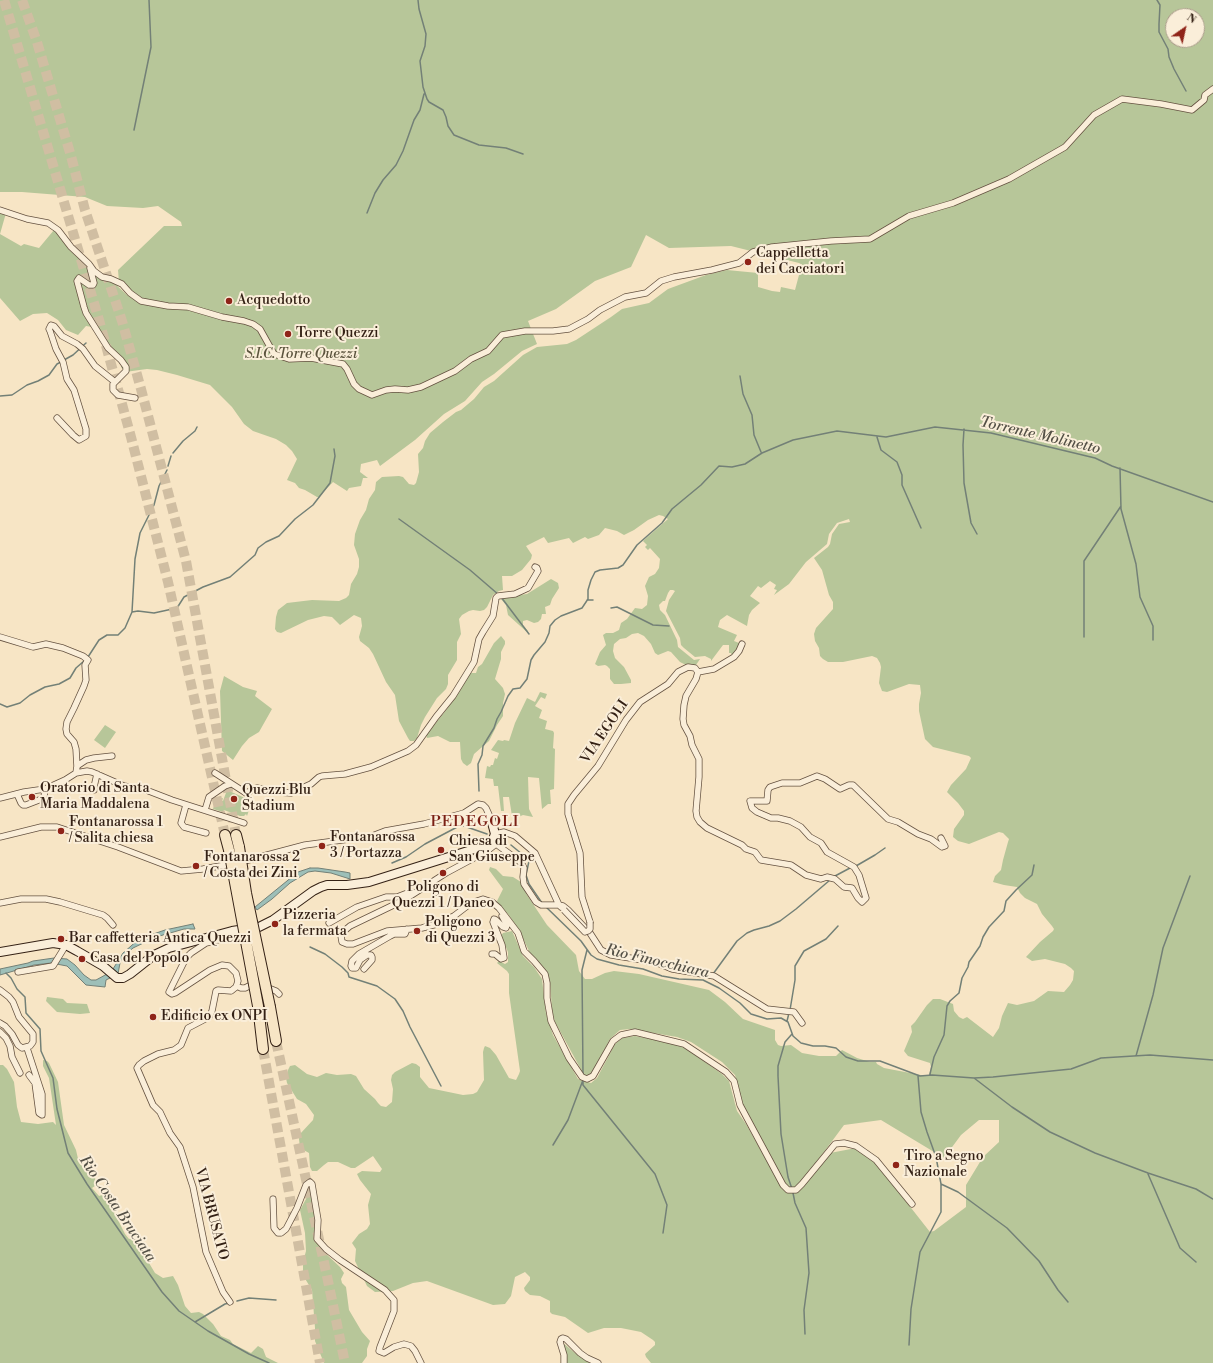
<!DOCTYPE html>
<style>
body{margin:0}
#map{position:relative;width:1213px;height:1363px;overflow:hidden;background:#f7e5c5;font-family:"Libre Bodoni",serif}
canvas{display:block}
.north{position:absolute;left:1165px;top:8px;width:40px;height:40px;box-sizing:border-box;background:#faeed9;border:1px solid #ab9c8b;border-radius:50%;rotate:34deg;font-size:11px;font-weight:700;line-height:16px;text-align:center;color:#342115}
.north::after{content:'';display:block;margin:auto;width:14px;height:18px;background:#8f2418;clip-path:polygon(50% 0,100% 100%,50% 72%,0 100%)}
</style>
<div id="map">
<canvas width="1213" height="1363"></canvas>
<div class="north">N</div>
</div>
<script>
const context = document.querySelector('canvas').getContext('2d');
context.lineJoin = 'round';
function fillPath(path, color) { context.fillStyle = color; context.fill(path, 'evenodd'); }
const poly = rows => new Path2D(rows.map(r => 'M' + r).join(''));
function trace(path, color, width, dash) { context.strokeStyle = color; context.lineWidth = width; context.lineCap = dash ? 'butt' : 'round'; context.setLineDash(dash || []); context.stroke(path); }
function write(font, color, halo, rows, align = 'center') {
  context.font = font + ' "Libre Bodoni",serif'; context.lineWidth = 4; context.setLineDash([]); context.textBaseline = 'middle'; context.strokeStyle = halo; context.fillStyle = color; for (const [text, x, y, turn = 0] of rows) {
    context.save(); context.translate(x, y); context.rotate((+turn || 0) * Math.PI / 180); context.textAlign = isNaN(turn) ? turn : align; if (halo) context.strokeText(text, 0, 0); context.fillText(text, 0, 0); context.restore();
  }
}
const green = poly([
 [0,0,1213,0,1213,1363,651,1363,646,1357,645,1354,655,1345,655,1342,653,1340,641,1332,621,1328,604,1328,588,1333,565,1317,552,1314,550,1312,550,1301,540,1296,530,1295,525,1291,524,1288,530,1280,530,1277,525,1272,515,1277,511,1296,505,1304,493,1305,427,1281,413,1283,393,1291,375,1292,367,1286,355,1261,356,1249,352,1243,359,1234,367,1229,370,1224,368,1205,371,1194,360,1180,357,1174,362,1171,380,1172,382,1169,373,1156,355,1168,351,1168,338,1162,328,1162,324,1165,317,1171,312,1171,310,1167,309,1153,300,1148,299,1139,300,1134,313,1120,314,1115,306,1104,297,1099,287,1083,286,1078,288,1070,290,1066,295,1065,307,1074,317,1077,326,1073,337,1075,351,1074,356,1076,364,1089,375,1099,378,1103,381,1106,386,1107,392,1102,393,1089,391,1080,392,1075,395,1072,412,1063,416,1064,420,1067,420,1077,429,1088,463,1095,473,1094,477,1092,484,1080,483,1052,484,1048,485,1046,490,1048,496,1055,509,1078,516,1080,519,1074,520,1071,509,993,509,974,507,971,497,963,499,961,505,964,508,962,508,952,501,936,503,933,512,931,523,956,534,967,542,979,546,1013,553,1035,578,1079,591,1083,597,1078,615,1044,622,1038,635,1036,677,1044,691,1052,722,1074,729,1081,737,1111,746,1124,781,1186,796,1192,830,1153,856,1148,875,1162,930,1232,934,1231,966,1207,966,1185,983,1157,999,1142,999,1120,979,1120,961,1135,944,1158,881,1120,844,1125,801,1183,793,1188,787,1186,743,1106,735,1075,722,1062,691,1042,677,1037,630,1029,620,1030,610,1039,592,1074,589,1076,584,1075,555,1022,552,1011,550,981,546,971,530,953,519,930,508,914,499,905,497,901,503,889,489,870,490,867,496,869,503,876,513,877,521,882,527,895,547,925,576,955,579,971,585,979,592,979,605,973,614,971,639,974,709,990,725,1002,743,1019,775,1030,775,1040,778,1045,781,1046,791,1045,802,1053,819,1056,836,1056,842,1050,857,1058,870,1062,876,1062,877,1064,884,1068,926,1076,928,1076,929,1075,931,1067,930,1063,908,1056,904,1051,912,1032,911,1026,915,1022,927,1005,933,999,940,999,953,1004,954,1011,959,1017,963,1019,967,1017,993,1037,999,1028,1002,1016,1008,1003,1017,1005,1034,1001,1048,991,1064,992,1070,985,1073,980,1074,971,1071,968,1065,964,1045,959,1032,961,1026,957,1040,942,1053,931,1054,929,1052,926,1042,914,1037,904,1025,898,1020,893,1017,887,1004,885,993,882,995,876,1001,870,1003,860,1008,842,1009,839,1003,833,999,832,969,844,958,841,953,837,954,829,964,815,964,811,958,803,947,792,951,785,966,769,971,758,969,756,933,747,925,739,919,711,919,704,921,693,920,685,909,684,887,692,882,691,879,683,881,667,880,663,877,658,872,656,843,662,828,662,823,659,820,656,819,648,815,641,814,634,816,628,833,609,833,602,829,595,822,570,814,558,828,547,830,544,832,534,839,524,850,522,849,519,837,523,829,534,827,544,806,562,789,584,774,595,777,590,774,589,776,585,770,581,761,588,758,586,750,596,760,603,752,610,749,615,747,626,727,615,720,620,718,627,737,635,734,641,739,643,738,649,732,657,731,653,729,653,729,645,723,645,711,661,711,659,705,656,695,657,684,648,681,645,680,638,666,611,669,600,675,591,673,590,670,590,668,593,665,601,663,601,659,605,660,610,665,615,677,640,678,647,694,660,700,659,696,665,686,665,680,662,671,652,668,651,658,655,655,653,651,644,644,636,638,633,632,634,626,638,620,639,614,644,613,651,615,658,624,667,631,680,631,683,621,684,614,684,610,679,610,669,607,666,605,665,598,666,595,664,600,652,606,645,603,635,606,633,613,633,619,630,621,623,627,619,635,608,642,609,647,605,648,596,645,586,649,577,655,574,659,568,660,559,650,548,648,550,645,547,647,545,643,541,668,519,663,516,659,515,648,520,634,530,624,535,617,531,605,528,599,535,588,539,585,537,573,543,569,538,548,543,544,537,526,546,532,555,531,559,522,570,512,576,502,576,503,590,499,591,493,595,487,607,484,610,480,611,473,610,469,611,462,615,459,619,461,634,457,642,457,660,448,675,448,684,446,689,437,698,425,717,421,725,417,738,414,741,410,741,408,738,399,721,395,695,386,682,373,654,369,648,360,641,359,637,362,626,361,618,354,615,340,625,332,617,324,616,308,620,281,633,277,632,275,629,276,617,278,610,287,603,312,600,339,601,346,598,349,595,351,584,357,574,359,567,359,559,354,545,355,534,360,520,366,510,369,499,375,490,376,482,382,477,399,476,403,477,409,484,414,485,416,483,419,472,418,454,423,448,425,441,430,433,443,422,456,412,461,410,474,399,484,387,494,381,523,355,537,347,567,344,576,340,611,317,622,309,649,303,668,289,706,275,727,270,758,273,758,287,772,291,780,292,781,287,795,290,799,275,806,267,799,263,731,246,669,248,646,235,631,267,595,281,556,309,528,321,537,344,522,351,494,374,482,382,465,401,444,414,415,440,380,466,377,460,361,464,360,472,368,478,363,478,361,486,349,488,347,491,333,482,319,497,317,497,305,490,299,488,295,483,287,480,297,459,292,451,286,445,276,439,253,431,244,424,232,407,210,385,177,375,157,370,147,369,125,372,121,367,121,363,92,327,86,326,78,335,66,330,58,320,47,313,33,314,20,321,0,298,0,212,6,213,0,234,21,246,24,244,39,248,54,230,96,276,102,279,111,280,127,295,144,305,144,303,119,282,118,270,164,226,182,226,181,222,158,206,143,208,107,206,85,197,22,192,0,192],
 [1173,16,1197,16,1197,40,1173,40],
 [551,579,558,583,559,588,552,599,550,605,545,607,546,614,542,614,541,619,538,622,534,623,527,620,523,621,523,625,528,631,528,633,508,615,506,605,501,599,504,597,527,594],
 [501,636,505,641,505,644,501,652,501,659,495,679,503,688,505,694,503,703,503,716,497,725,489,741,474,754,471,763,467,766,463,763,461,759,460,742,450,742,438,736,427,738,426,735,447,709,470,673,476,673,478,667,482,664,494,643],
 [224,676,243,687,257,691,255,696,272,709,259,732,249,738,242,746,233,760,222,751,220,691],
 [540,692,547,694,545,699,541,697,535,706,542,710,539,718,547,721,545,729,553,731,554,733,553,748,555,749,554,789,550,790,551,804,548,804,542,809,539,778,528,777,529,809,533,817,523,815,516,818,515,815,512,816,509,797,503,797,504,811,501,811,498,786,494,786,493,779,485,778,487,766,490,767,491,765,493,765,495,758,497,759,499,753,491,750,498,740,503,741,504,740,509,741,515,723,527,698,535,702],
 [105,725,116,732,105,748,94,740],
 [227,790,245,798,242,808,249,810,247,816,246,814,244,816,240,816,224,810,223,812,213,809,215,803,219,799,223,798,222,801,223,801],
 [47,997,63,999,67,1003,87,1004,90,1013,80,1014,57,1012,46,1001],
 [43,1060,47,1061,49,1063,58,1082,64,1125,76,1150,79,1163,85,1168,90,1169,98,1184,92,1188,99,1196,105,1194,125,1234,129,1239,134,1238,155,1273,163,1278,173,1276,178,1285,185,1306,191,1313,199,1312,203,1314,213,1324,221,1336,230,1340,233,1344,251,1353,258,1346,263,1349,266,1357,278,1363,0,1363,0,1065,3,1065,7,1069,14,1082,17,1107,21,1122,38,1124,53,1122,56,1125,49,1078,43,1066],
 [309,1188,310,1191,316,1224,315,1238,324,1252,340,1267,344,1273,341,1279,342,1283,346,1287,349,1310,362,1332,370,1341,367,1349,367,1356,362,1363,324,1363,315,1341,315,1328,312,1290,304,1277,303,1273,303,1262,306,1251,305,1233,300,1210,306,1199],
 [562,1342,575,1353,598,1363,564,1363]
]);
const water = poly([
 [310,868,318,868,345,872,350,873,350,879,331,873,315,871,308,872,290,883,272,899,257,910,255,907,298,872,310,868],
 [193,924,195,929,184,929,156,937,133,948,123,957,120,963,118,974,106,980,105,987,86,985,67,966,51,963,34,965,0,975,0,969,28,963,33,961,54,958,67,959,75,965,84,975,91,980,96,980,107,974,113,969,123,953,139,939,165,930,193,924]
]);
const stream = poly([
 [418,0,419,9,426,34,425,46,420,61,423,87,427,99,429,102,443,110,446,117,448,126,454,135,479,145,506,148,523,154],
 [1157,0,1160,5,1159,24,1159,32,1168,49,1169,57,1174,69,1186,91],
 [134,130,151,47,149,0],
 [367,213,375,193,383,180,396,165,403,151,414,120,420,110,424,94],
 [64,360,73,355,86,343],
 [740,376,743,394,752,415,754,435,761,452],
 [0,396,12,395,27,385,38,381,49,375,57,364,61,362],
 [964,429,963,445,964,483,971,523,977,534],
 [877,437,881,450,897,462,902,475,902,485,921,528],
 [173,453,183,441,195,431,197,427],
 [168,466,171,456],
 [1120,468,1121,509,1136,564,1140,597,1153,626,1153,640],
 [399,519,470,570,499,595],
 [501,597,529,634],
 [587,600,593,600],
 [611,608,617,607,653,625,669,626],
 [132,612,135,559,140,533,154,505,159,486,167,470],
 [1084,637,1084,561,1121,506],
 [88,657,99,640,107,635,118,635,125,628,132,612,138,611,154,613,177,608,184,597,203,587,230,577,255,555,258,548,266,542,279,536,295,519,313,505,330,483,335,456,334,449],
 [0,704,7,707,20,703,30,695,45,687,59,684,70,678,76,668,84,661],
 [479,791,478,764,482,755,483,746,494,728,497,719,501,712,508,696,513,689,520,688,527,679,531,660,534,655,545,642,549,633,550,626,555,620,561,616,582,608,588,599,588,590,591,580,595,572,600,570,618,568,623,565,637,545,662,523,672,509,701,485,719,466,732,467,745,464,762,453,793,440,837,431,886,437,935,427,991,433,1095,458,1112,466,1213,502],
 [461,825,487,834],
 [511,845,528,859,529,861,526,875,529,884,542,903],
 [392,863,406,857,425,844,461,825,473,814],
 [856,866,875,855,885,848],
 [835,876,850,868],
 [545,906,581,941,591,955,597,959,619,965,643,969,662,976,679,979,703,980,719,988,740,1003,751,1014,767,1019,781,1018,788,1022,793,1036,801,1043,813,1046,825,1046,836,1048,846,1057,858,1061,880,1061,920,1076,932,1075,974,1078,993,1077,1071,1069,1101,1058,1150,1055,1213,1060],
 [310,947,325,954,342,967,348,973,349,977,377,986,395,999,403,1011,410,1027,441,1086],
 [6,973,11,978,17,989,25,997,26,1013,40,1029,41,1051,53,1078,57,1109,68,1153,87,1184,162,1292,179,1311,208,1331,249,1354,269,1363],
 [713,974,737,941,747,933,754,930,769,926,780,921,796,909,830,880],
 [790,1010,795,980,795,966,804,951,826,939,838,926],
 [787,1021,789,1013],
 [1136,1056,1153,995,1163,948,1190,876],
 [930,1074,934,1057,944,1035,947,1006,950,1001,959,993,962,978,968,967,969,962,980,946,983,937,989,927,1004,911,1006,901,1016,890,1032,875,1034,865],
 [583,1075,582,970,587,950],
 [974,1078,1012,1107,1050,1132,1095,1153,1148,1173,1196,1189,1213,1199],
 [583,1079,583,1085,655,1174,667,1205,663,1233],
 [553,1145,568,1120,583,1080],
 [1148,1174,1180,1248,1196,1262],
 [941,1184,958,1192,1007,1228,1039,1261,1058,1290,1068,1302],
 [792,1189,788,1177,781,1134,778,1076,778,1066,785,1042,792,1034],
 [793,1193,795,1203,806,1228,809,1273,804,1310,805,1334],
 [237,1301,249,1298,276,1300],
 [195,1322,225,1304,229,1303],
 [909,1345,911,1309,920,1252,941,1212,941,1184,936,1157,927,1132,921,1112,918,1076]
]);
const highwayTunnel = poly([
 [4,0,99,320,131,437,168,582,225,835],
 [22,0,37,42,71,156,85,210,122,321,141,389,186,561,236,835],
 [276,1041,328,1281,345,1363],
 [263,1049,320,1363]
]);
const street = poly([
 [0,210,27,219,48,223,58,230,71,247,89,264,94,271,102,277,111,279,122,284,130,293,141,301,168,306,188,307,222,317,244,321,253,324,260,329,274,354,289,359,311,358,343,364,347,369,354,384,359,389,372,395,386,390,395,389,408,390,421,387,455,371,471,359,488,351,502,335,525,331,553,331,569,329,588,319,600,310,625,297,646,293,661,281,674,277,712,270,739,263,753,252,772,247,831,241,870,239,909,216,953,203,1009,179,1065,147,1094,115,1122,99,1161,104,1192,110,1204,100,1205,95,1213,89],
 [90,268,94,283,93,285,89,285,79,278,77,281,84,307,86,313,108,348,121,360,126,367,126,371,113,384,113,390,118,395,135,398],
 [57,418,73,435,79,440,86,436,86,429,74,390,67,379,63,362,56,349,50,331,49,329,51,325,54,326,62,336,77,344,83,349,95,366,115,382],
 [0,637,33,647,46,644,63,648,83,656,88,660,85,665,86,680,84,686,74,708,67,722,66,729,67,734,74,742,76,749,77,767],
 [698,672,714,669,734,657,739,651,742,644],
 [76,773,87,771,92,772,124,786,146,790,172,800,244,823],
 [215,773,246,793,257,788,275,792,291,793,311,784,319,777,322,776,345,774,371,767,408,751,416,745,436,717,453,696,474,662,479,639,483,632,493,616,496,598,498,596,515,594,528,588,538,571,537,568,535,567],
 [94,790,94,787,97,774],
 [17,794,21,803,23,805,26,805,39,800,44,797,45,789],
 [0,798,24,792,45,789,65,780,76,773,77,766,86,760,94,758,112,756],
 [186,805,181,823,184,827,206,833],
 [205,810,209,797,225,786,231,784],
 [495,834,504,832,515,836,535,853,559,905,563,906,568,910,586,929],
 [0,837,41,827,57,827,118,847,181,871,203,869,237,863,305,845,372,836,385,831,424,824,464,813,478,804,483,805,486,808,491,819],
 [492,842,496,844,487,851,446,873,404,900,350,926,343,932,341,936,342,942,347,944,353,944,387,931,422,928,437,924,454,916,471,903,483,899,492,902,499,908,518,933,524,951,534,961,545,974,547,983,547,998,551,1021,569,1058,582,1077,587,1079,593,1076,613,1041,621,1035,635,1032,684,1044,726,1072,734,1081,740,1105,783,1185,788,1190,796,1190,802,1184,835,1144,844,1143,856,1146,876,1160,912,1204],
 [496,844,518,860,522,864,524,868,523,877,524,884,536,902,541,905,559,905,561,907],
 [0,903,21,899,46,899,60,902,103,915,107,918,113,925],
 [590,922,582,897,580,853,568,814,568,804,574,795,598,766,626,720,640,702,668,684,678,672,688,667,695,668,698,672,696,679,686,696,684,705,683,719,684,725,690,736,692,745,699,759,699,777,696,811,697,817,700,822,707,828,742,845,746,849,755,852,761,860,791,865,806,875,821,879,827,877,835,879,844,887,852,888,858,898,862,902,866,898,859,875,854,867,827,852,821,843,810,837,801,827,790,821,778,818,771,818,757,812,752,808,750,801,767,801,768,790,770,787,782,783,800,783,817,776,825,779,840,789,849,785,853,785,888,819,898,822,918,834,931,839,942,847,945,846,941,838],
 [329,923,357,907,386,897,397,897,410,892,414,893],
 [226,933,225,938,206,943,191,953,186,958,169,992,172,994,175,993,210,970,222,965,229,966,236,973,238,981,236,987,231,991,218,990,216,991,212,1011,209,1017,188,1028,181,1045,174,1050,158,1054,144,1061,139,1065,137,1068,153,1105,160,1112,170,1133,180,1147,193,1187,206,1252,223,1292,230,1302],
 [590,933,601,950,611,955,655,962,672,969,714,976,767,1009,794,1012,802,1023],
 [492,954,495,954,501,959,504,958,502,945,493,922,494,919,496,920,503,927,506,928,507,925,502,916],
 [364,969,372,960,372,957,371,955,367,955,360,960,356,968,352,968,351,966,352,961,359,954,390,936,394,934,405,934,407,929],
 [18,972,53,966,66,945],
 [237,986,241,988,245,988,251,985,261,985,276,991,279,994],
 [0,990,9,997,13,1002,19,1017,33,1034,33,1042,30,1046,22,1048,18,1045,12,1034,5,1026,0,1023],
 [0,1032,6,1038,10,1046,12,1057,20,1073],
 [27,1048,42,1094,42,1115,39,1113,35,1083,29,1075],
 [273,1199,274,1228,278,1233,281,1233,286,1229,297,1208,306,1185,310,1182,312,1184,318,1220,317,1239,326,1249,340,1260,385,1290,394,1300,394,1311,380,1347,379,1351,384,1353,394,1347,404,1344,411,1346,415,1351,421,1363],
 [564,1363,564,1355,560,1342,561,1339,563,1338,566,1339,580,1353,587,1358,598,1363]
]);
const secondary = poly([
 [0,952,53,943,66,945,77,951,103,966,117,978,123,978,130,974,154,955,169,948,232,931,259,927,273,920,313,891,321,887,327,885,347,885,369,882,487,845,492,842,495,834,491,819]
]);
const highway = poly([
 [225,835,229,850],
 [236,835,239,847],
 [258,1006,263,1049],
 [270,1007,276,1041]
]);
const streetBridge = poly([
 [564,910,585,932,588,931,590,929,590,922]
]);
const highwayBridge = poly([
 [239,847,246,893,270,1007],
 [229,850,258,1006]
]);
const markers = [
 [748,262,4,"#8f2418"],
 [229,301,4,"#8f2418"],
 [288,334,4,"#8f2418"],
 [32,797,4,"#8f2418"],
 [234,799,4,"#8f2418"],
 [61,831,4,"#8f2418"],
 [322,846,4,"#8f2418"],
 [441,850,4,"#8f2418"],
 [196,866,4,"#8f2418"],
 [443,873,4,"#8f2418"],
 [275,924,4,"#8f2418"],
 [417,931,4,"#8f2418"],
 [61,939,4,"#8f2418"],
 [82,959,4,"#8f2418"],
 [153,1017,4,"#8f2418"],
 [896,1165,4,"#8f2418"]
];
const poiNames = [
 ["Cappelletta",756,254],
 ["dei Cacciatori",756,270],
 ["Acquedotto",237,301],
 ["Torre Quezzi",296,334],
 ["Oratorio di Santa",40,789],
 ["Maria Maddalena",40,805],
 ["Quezzi Blu",242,791],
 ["Stadium",242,807],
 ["Fontanarossa 1",69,823],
 ["/ Salita chiesa",69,839],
 ["Fontanarossa",330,838],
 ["3 / Portazza",330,854],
 ["Chiesa di",449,842],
 ["San Giuseppe",449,858],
 ["Fontanarossa 2",204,858],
 ["/ Costa dei Zini",204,874],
 ["Poligono di",443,888,"center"],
 ["Quezzi 1 / Daneo",443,904,"center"],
 ["Pizzeria",283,916],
 ["la fermata",283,932],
 ["Poligono",425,923],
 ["di Quezzi 3",425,939],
 ["Bar caffetteria Antica Quezzi",69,939],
 ["Casa del Popolo",90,959],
 ["Edificio ex ONPI",161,1017],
 ["Tiro a Segno",904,1157],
 ["Nazionale",904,1173]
];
const parkNames = [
 ["S.I.C. Torre Quezzi",301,355]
];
const streetNames = [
 ["VIA EGOLI",605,732,-56],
 ["VIA BRUSATO",211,1214,75]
];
const waterNames = [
 ["Torrente Molinetto",1040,436,13],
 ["Rio Finocchiara",657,962,13],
 ["Rio Costa Bruciata",117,1209,56]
];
const neighbourhoodNames = [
 ["PEDEGOLI",475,822]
];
fillPath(green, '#b7c699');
fillPath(water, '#9dbfb8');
trace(water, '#738077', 1);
trace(stream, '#738077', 1.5);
trace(highwayTunnel, '#d0bea2', 10, [10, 5]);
trace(street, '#655241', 7);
trace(secondary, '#342115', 10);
trace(highway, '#342115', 12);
trace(street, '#faeed9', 5.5);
trace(secondary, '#faeed9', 8);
trace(highway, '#f7e5c5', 10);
trace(streetBridge, '#655241', 7, []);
trace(highwayBridge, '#342115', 12, []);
trace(streetBridge, '#faeed9', 5.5);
trace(highwayBridge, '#f7e5c5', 10);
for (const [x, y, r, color] of markers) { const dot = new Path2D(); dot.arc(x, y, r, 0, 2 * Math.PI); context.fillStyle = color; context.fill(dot); trace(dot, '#faeed9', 1.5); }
write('14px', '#342115', '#faeed9', poiNames, 'left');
write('italic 14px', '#5b533d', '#faeed9', parkNames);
write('14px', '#342115', '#faeed9', streetNames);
write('italic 15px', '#545046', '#faeed9', waterNames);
context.letterSpacing = '1px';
write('15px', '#7a1f14', '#faeed9', neighbourhoodNames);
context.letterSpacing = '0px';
</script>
